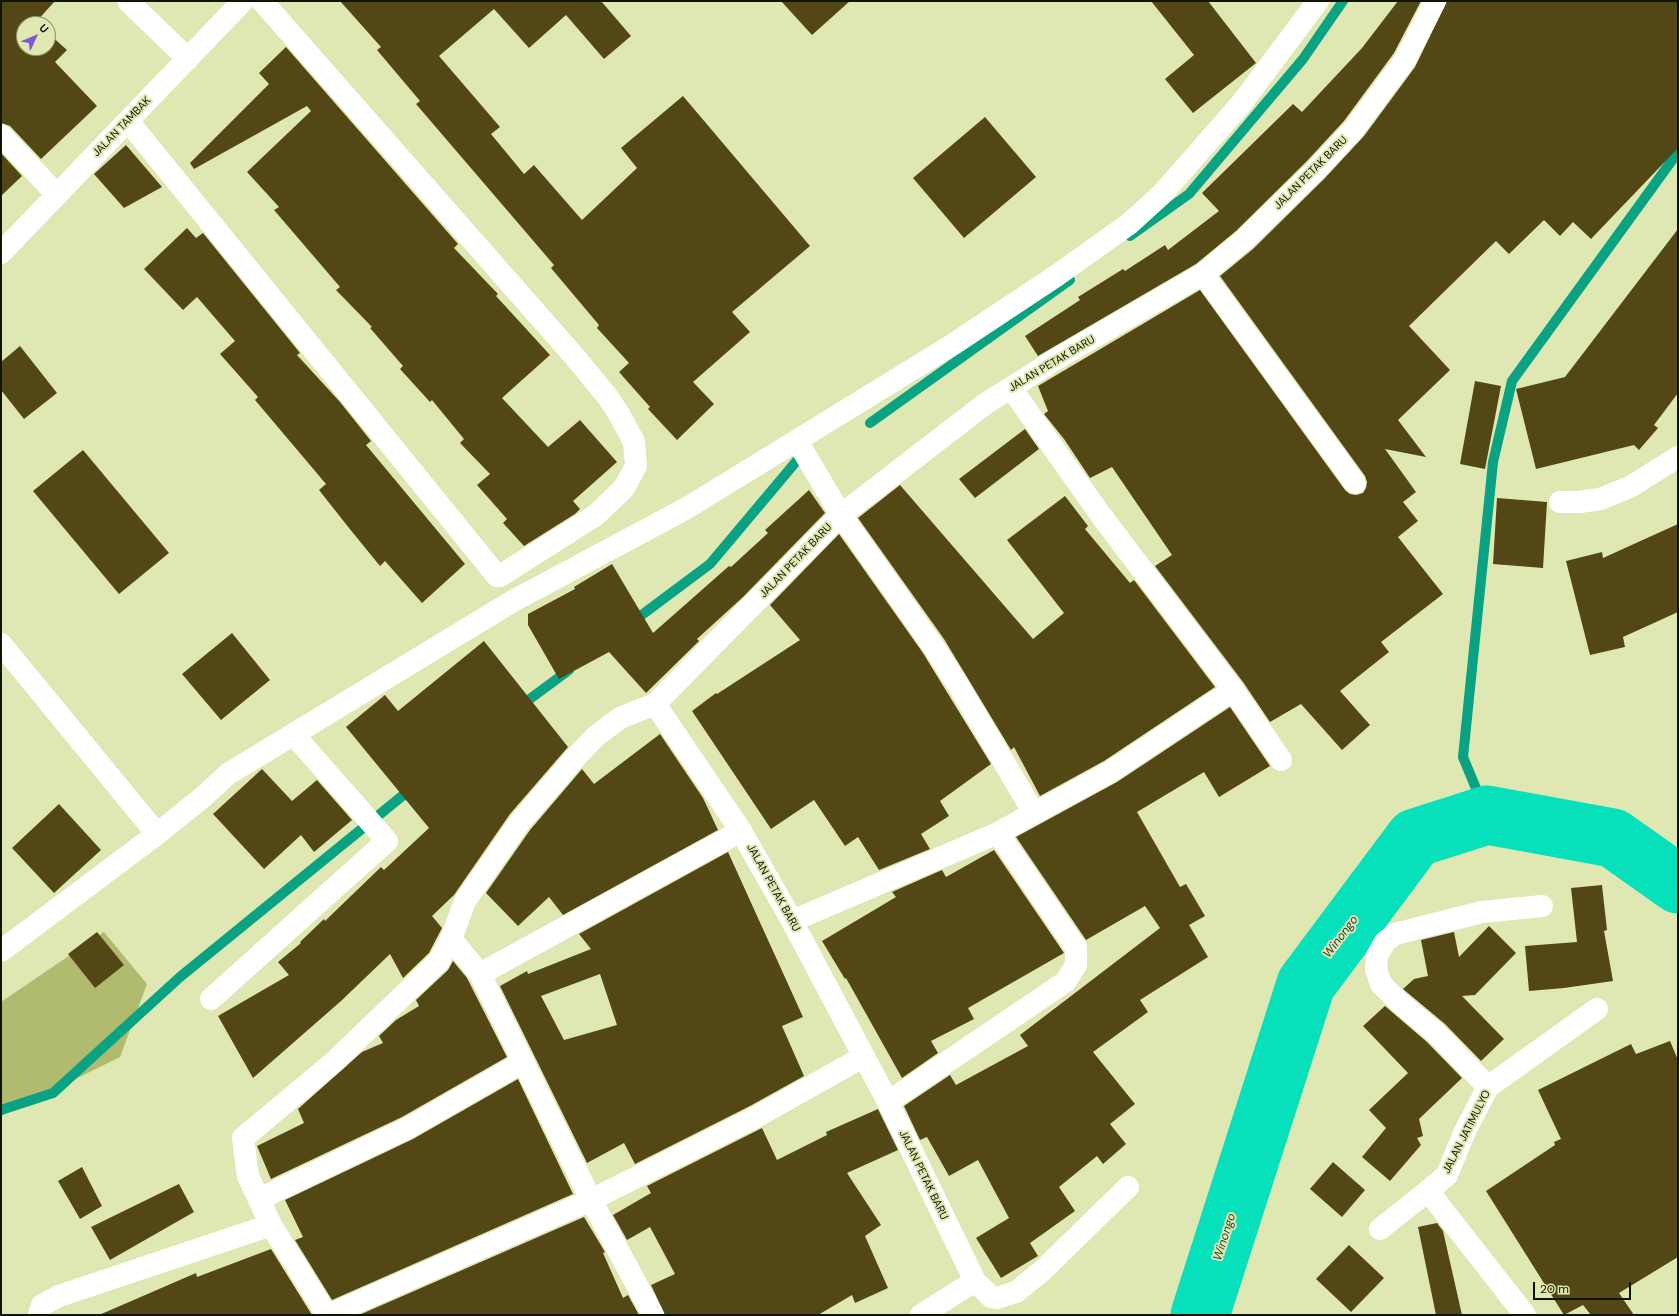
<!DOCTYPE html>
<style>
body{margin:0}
#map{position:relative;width:1679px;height:1316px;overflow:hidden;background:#dfe8b3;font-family:"DM Sans",sans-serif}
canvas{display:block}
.frame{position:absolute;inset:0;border:2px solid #101202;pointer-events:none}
.north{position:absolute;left:16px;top:16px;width:40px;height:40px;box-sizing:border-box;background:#dfe8b3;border:1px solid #8c926c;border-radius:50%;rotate:46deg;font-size:11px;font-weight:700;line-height:16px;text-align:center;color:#101202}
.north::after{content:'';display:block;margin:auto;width:14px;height:18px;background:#7f57d1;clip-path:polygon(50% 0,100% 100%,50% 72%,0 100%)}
.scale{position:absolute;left:1533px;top:1282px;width:98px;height:18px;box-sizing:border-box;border:2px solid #101202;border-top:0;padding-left:5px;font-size:12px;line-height:14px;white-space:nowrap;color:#101202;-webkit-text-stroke:3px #dfe8b3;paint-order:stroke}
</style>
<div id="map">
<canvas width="1679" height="1316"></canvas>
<div class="frame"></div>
<div class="north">U</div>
<div class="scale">20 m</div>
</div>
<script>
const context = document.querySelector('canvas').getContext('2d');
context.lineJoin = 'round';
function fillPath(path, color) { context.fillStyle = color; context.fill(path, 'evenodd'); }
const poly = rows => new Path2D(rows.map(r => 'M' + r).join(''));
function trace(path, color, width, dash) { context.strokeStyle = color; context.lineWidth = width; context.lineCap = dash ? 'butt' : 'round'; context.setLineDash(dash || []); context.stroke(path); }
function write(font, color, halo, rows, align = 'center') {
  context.font = font + ' "DM Sans",sans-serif'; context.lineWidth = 4; context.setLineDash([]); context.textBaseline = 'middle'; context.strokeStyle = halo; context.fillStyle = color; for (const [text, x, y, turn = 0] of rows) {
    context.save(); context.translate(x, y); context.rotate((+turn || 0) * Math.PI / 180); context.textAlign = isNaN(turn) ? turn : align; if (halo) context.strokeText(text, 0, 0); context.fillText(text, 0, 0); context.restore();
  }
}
const green = poly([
 [104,932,147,984,120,1057,1,1116,1,1002]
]);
const stream = poly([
 [1130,236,1189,194,1303,59,1343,1],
 [870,423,1070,280],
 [631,623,710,564,805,451],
 [519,707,569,670],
 [1487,815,1463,757,1493,462,1512,381,1678,152],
 [1,1110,53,1093,180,977,412,788]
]);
const river = poly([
 [1200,1315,1306,984,1415,838,1487,815,1613,838,1678,884]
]);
const building = poly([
 [1,1,55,1,36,22,38,24,24,24,24,48,48,48,48,33,67,50,55,62,97,106,41,159,10,126,1,123],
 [340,1,601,1,631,36,604,59,566,15,529,48,494,9,439,56,500,127,491,134,524,174,534,165,582,220,637,168,621,148,683,96,810,246,732,312,750,332,693,382,714,404,677,440,648,409,650,407,619,372,629,363,597,328,599,325,551,268,554,265,416,104,420,101,377,50,381,47],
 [781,1,850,1,812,35],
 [1151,1,1208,1,1256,63,1193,113,1165,79,1194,55],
 [1398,1,1421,1,1394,53,1344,121,1307,161,1236,231,1196,264,1038,356,1025,336,1080,300,1078,297,1123,269,1125,271,1165,245,1168,250,1219,211,1202,193,1293,104,1302,112,1362,48],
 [1447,1,1678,1,1678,148,1591,239,1573,222,1560,236,1544,220,1509,254,1496,241,1409,326,1450,370,1398,420,1426,457,1385,449,1416,492,1403,502,1418,521,1398,537,1443,594,1381,642,1389,652,1340,691,1370,725,1342,750,1301,704,1270,722,1243,682,1155,566,1172,555,1112,467,1090,478,1064,439,1044,414,1048,411,1038,386,1200,290,1345,490,1350,494,1356,495,1363,493,1366,488,1367,482,1365,476,1220,276,1253,249,1325,178,1364,136,1415,67],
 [286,47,458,244,454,248,498,294,496,296,550,355,502,398,548,447,580,420,617,462,573,501,580,509,575,514,524,546,503,523,507,519,477,485,490,474,460,443,464,439,432,400,430,402,400,369,403,366,370,328,372,327,336,290,340,287,274,210,279,207,247,172,311,111,307,106,194,169,190,163,269,84,259,73],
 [985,117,1036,177,964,238,913,178],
 [126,145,162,187,124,208,94,174],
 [1,153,22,176,1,196],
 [187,228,196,238,203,233,300,353,297,355,340,402,371,441,366,445,465,564,422,603,385,561,380,566,349,528,319,490,326,484,255,400,258,397,220,354,235,341,197,297,183,310,144,269],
 [1678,229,1678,393,1654,425,1658,428,1639,450,1634,445,1536,469,1516,389,1565,377],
 [20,346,57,393,24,419,1,390,1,362],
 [1475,381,1501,386,1485,469,1460,464],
 [1025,429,1039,449,975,498,959,479],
 [83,450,169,553,119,594,33,491],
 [900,485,1033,639,1064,613,1007,540,1065,496,1088,526,1085,529,1130,583,1134,580,1215,687,1104,761,1040,796,1014,747,1011,750,944,639,858,518],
 [809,490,825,513,743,597,697,639,699,641,646,693,609,652,559,679,528,625,528,614,575,589,574,587,612,564,653,633,729,566,731,567,768,533,765,530],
 [1497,498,1547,502,1543,568,1493,564],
 [1678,524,1678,612,1623,637,1625,647,1590,655,1566,561,1602,552,1603,558],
 [839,534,923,653,991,764,940,801,949,816,921,834,930,849,879,870,858,837,845,846,814,800,771,829,692,711,716,693,717,694,800,640,770,605],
 [232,633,270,680,221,720,182,674],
 [484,641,568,747,510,814,454,895,432,916,442,928,429,953,403,978,390,954,341,1001,253,1078,218,1016,289,975,278,962,301,943,300,942,324,919,325,921,381,867,384,870,429,828,346,727,385,695,398,711],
 [1230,707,1270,766,1219,797,1204,772,1137,812,1180,887,1186,884,1205,916,1189,925,1208,957,1140,1000,1148,1012,1093,1052,1135,1104,1110,1124,1126,1144,1103,1164,1097,1156,1059,1187,1075,1211,1030,1243,1038,1256,1001,1278,976,1238,1009,1218,978,1160,949,1176,927,1137,920,1140,904,1106,950,1075,956,1085,1028,1046,1020,1035,1160,928,1145,906,1086,940,1016,837,1117,782],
 [660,734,703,798,718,830,563,915,549,897,518,926,486,893,530,830,582,769,594,784],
 [262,769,292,801,317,780,352,820,314,852,301,835,264,869,213,814],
 [59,804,101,850,54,893,12,848],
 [994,850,1064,953,968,1008,974,1019,931,1041,938,1053,902,1078,846,978,845,979,822,941,896,897,892,892,942,870,946,877],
 [728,852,803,1017,782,1026,804,1076,750,1106,635,1164,624,1143,587,1163,500,986,527,971,528,974,591,949,579,934],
 [600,974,617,1025,564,1040,541,996],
 [1602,885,1607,930,1604,931,1613,981,1564,988,1529,991,1525,946,1577,942,1571,888],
 [1489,926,1516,953,1475,995,1462,996,1504,1039,1481,1061,1445,1024,1403,989,1414,979,1428,976,1421,940,1454,932,1459,957],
 [97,932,124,965,95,988,68,954],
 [453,961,467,978,507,1057,402,1117,271,1179,257,1146,304,1123,298,1109,362,1052,383,1043,379,1036,396,1020,419,1006,416,1000,448,970],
 [1385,1006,1427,1042,1462,1078,1419,1119,1423,1136,1417,1138,1421,1145,1390,1181,1362,1157,1386,1128,1369,1110,1408,1073,1363,1026],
 [1670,1041,1678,1060,1678,1257,1619,1293,1634,1315,1591,1315,1583,1305,1564,1315,1486,1191,1555,1145,1554,1142,1561,1139,1538,1090,1631,1044,1636,1054],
 [518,1079,573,1194,332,1300,295,1240,303,1237,285,1200,413,1139],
 [878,1109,898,1150,847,1173,881,1225,865,1236,888,1288,855,1303,852,1295,818,1315,665,1315,651,1285,675,1274,650,1227,627,1240,613,1215,651,1193,647,1186,762,1128,777,1160,827,1135,826,1132],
 [1333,1162,1365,1190,1342,1217,1310,1189],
 [82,1167,102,1206,80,1219,58,1181],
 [179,1184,194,1212,110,1260,91,1227],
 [584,1217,605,1252,603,1253,623,1298,628,1295,639,1315,359,1315],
 [1437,1223,1443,1231,1462,1315,1436,1315,1418,1227],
 [1349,1245,1384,1278,1351,1312,1316,1279],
 [271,1249,312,1315,99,1315,196,1273,197,1277]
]);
const minor = poly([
 [128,1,188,59],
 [128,121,497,576,500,576,596,515,624,488,636,466,634,442,619,414,607,396,574,356,262,1],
 [1,135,57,195],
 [1,253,243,1],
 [1203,274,1355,483],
 [1011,388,1100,514,1233,690,1281,760],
 [797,441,841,515,933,646,958,685,1034,813],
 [1560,502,1580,502,1600,499,1630,487,1678,457],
 [1,644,157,834],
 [792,921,998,833,1110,772,1233,690],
 [451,939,480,974,591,1200,653,1315],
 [1,951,157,834,203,797,228,774,513,601,687,508,952,345,1056,276,1129,224,1162,194,1241,104,1318,1],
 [480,974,741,831],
 [211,999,387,841,294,735],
 [1488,1087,1436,1033,1400,1003,1381,984,1376,969,1377,956,1385,942,1395,934,1482,912,1542,906],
 [888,1102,1065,982,1076,965,1076,948,998,833],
 [1128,1187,1042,1271,1016,1292,997,1298,991,1297,975,1281,888,1102,792,921,741,831,655,704,841,515,985,404,1058,358,1203,274,1244,240,1316,170,1354,129,1405,60,1435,1],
 [259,1199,408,1128,523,1062],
 [1380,1229,1428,1191],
 [39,1315,42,1305,59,1296,271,1225],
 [327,1315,271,1225,248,1176,243,1138,334,1062,439,961,451,939,465,901,520,822,575,758,595,737,620,718,655,704],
 [328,1315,591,1200,756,1117,863,1057],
 [921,1315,975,1281],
 [1525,1315,1428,1191,1447,1175,1465,1131,1488,1087,1597,1009]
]);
const streetNames = [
 ["JALAN TAMBAK",122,127,-46],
 ["JALAN PETAK BARU",1311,173,-45],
 ["JALAN PETAK BARU",1052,364,-31],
 ["JALAN PETAK BARU",796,561,-46],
 ["JALAN PETAK BARU",773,888,61],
 ["JALAN JATIMULYO",1467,1132,-63],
 ["JALAN PETAK BARU",923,1175,64]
];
const waterNames = [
 ["Winongo",1341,937,-53],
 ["Winongo",1225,1237,-72]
];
fillPath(green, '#b1bb70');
trace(stream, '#09a384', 10);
trace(river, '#06e1bc', 59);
fillPath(building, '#534716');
trace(minor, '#fff', 22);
write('11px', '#101202', '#dfe8b3', streetNames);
write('italic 12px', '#1e3a33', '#dfe8b3', waterNames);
</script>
